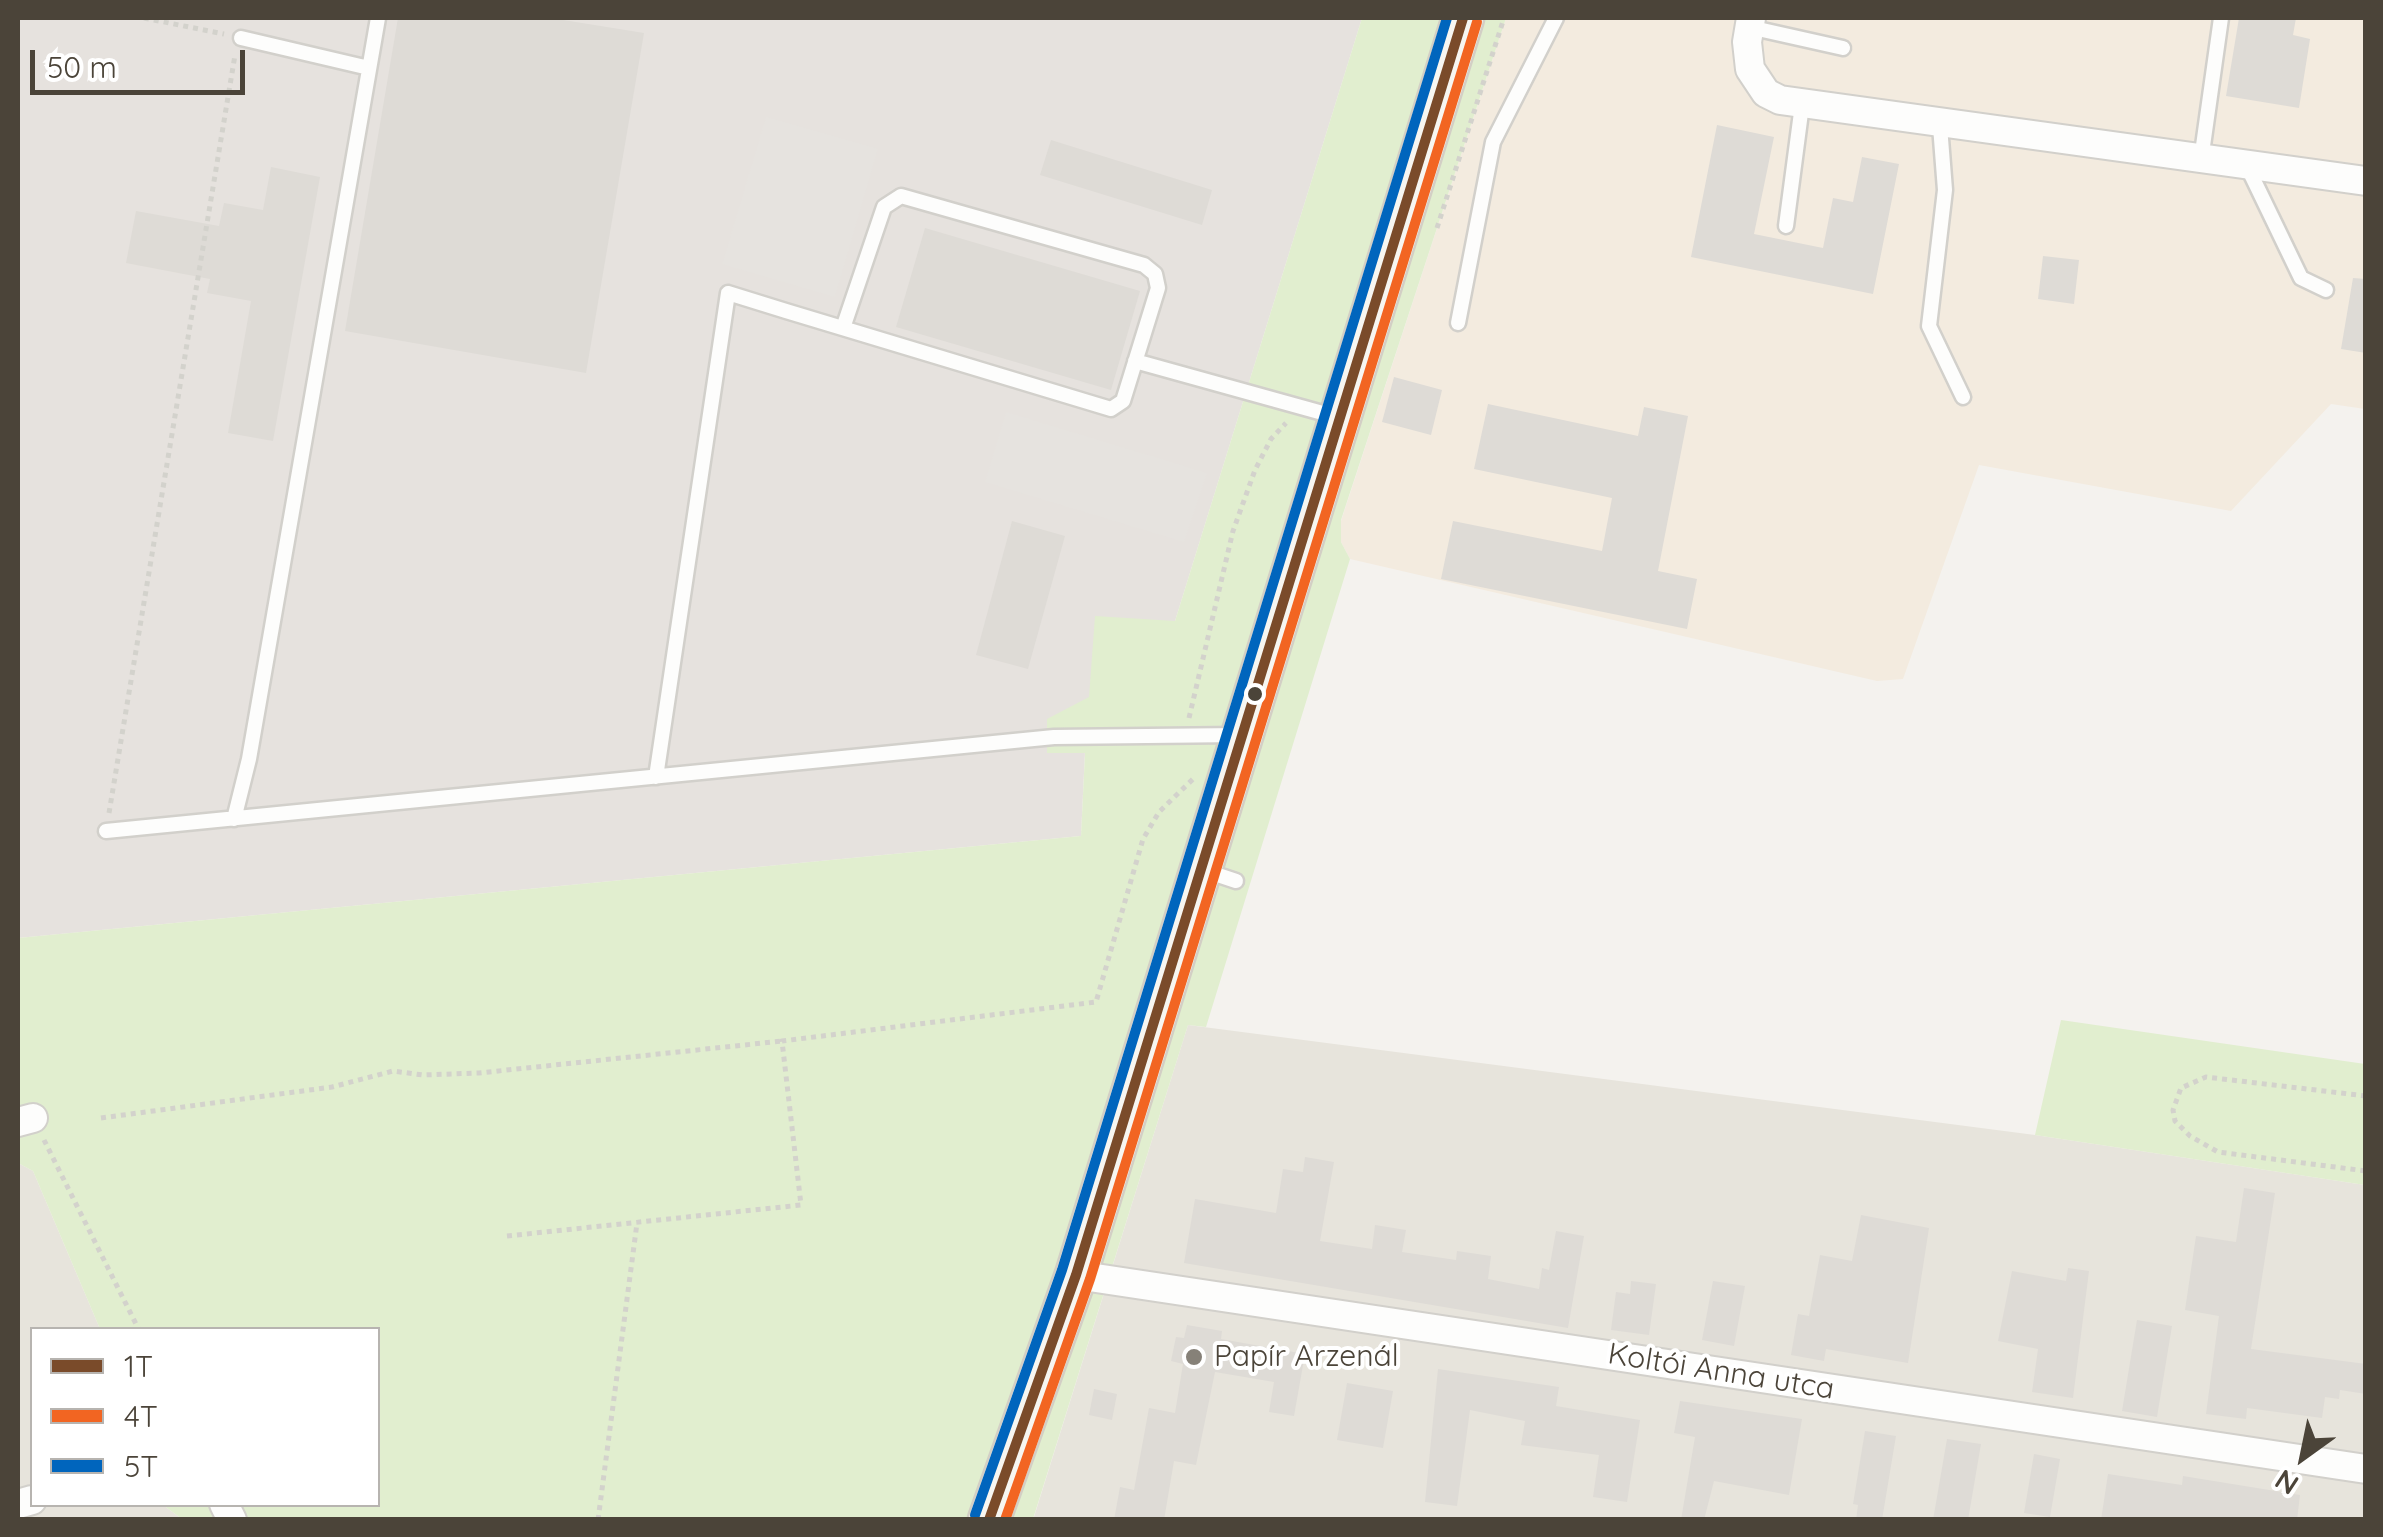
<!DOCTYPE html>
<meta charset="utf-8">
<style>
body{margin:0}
#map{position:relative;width:2383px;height:1537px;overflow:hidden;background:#f4f2ee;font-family:Quicksand,sans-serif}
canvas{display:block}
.frame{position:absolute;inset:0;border:20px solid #4b4439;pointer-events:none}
.legend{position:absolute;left:30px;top:1327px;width:350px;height:180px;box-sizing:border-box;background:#fff;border:2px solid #b7b4b0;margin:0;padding:12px 18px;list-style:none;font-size:30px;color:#4b4439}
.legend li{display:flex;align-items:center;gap:20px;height:50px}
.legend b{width:50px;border:2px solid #b7b4b0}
.north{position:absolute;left:2253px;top:1407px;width:100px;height:100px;-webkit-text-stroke:8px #fff;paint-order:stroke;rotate:213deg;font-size:28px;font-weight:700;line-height:40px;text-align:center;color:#4b4439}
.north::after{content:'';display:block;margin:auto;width:35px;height:45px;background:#4b4439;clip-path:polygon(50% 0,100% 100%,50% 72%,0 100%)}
.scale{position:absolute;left:30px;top:50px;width:215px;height:45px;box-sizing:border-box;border:5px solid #4b4439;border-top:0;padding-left:12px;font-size:30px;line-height:35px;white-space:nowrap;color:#4b4439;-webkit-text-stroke:8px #fff;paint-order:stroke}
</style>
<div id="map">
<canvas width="2383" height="1537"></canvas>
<div class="frame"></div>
<ul class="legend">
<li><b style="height:12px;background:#7a4b2a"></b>1T</li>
<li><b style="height:12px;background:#f26522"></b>4T</li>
<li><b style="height:12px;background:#0065bd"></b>5T</li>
</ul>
<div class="north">N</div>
<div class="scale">50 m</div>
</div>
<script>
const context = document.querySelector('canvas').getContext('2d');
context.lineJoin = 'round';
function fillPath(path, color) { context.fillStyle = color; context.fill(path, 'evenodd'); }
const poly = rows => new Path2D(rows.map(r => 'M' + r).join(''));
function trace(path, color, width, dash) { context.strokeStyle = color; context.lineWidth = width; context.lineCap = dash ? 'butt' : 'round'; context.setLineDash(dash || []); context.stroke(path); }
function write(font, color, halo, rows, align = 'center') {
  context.font = font + ' Quicksand,sans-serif'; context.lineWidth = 8; context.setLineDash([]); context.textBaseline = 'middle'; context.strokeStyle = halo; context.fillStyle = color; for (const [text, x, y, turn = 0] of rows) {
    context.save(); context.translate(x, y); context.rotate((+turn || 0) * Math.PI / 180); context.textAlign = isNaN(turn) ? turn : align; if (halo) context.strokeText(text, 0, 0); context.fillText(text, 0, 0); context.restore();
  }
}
const residential = poly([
 [1188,1025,2035,1135,2365,1185,2365,1519,1033,1520],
 [18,1163,33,1171,100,1329,32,1330,32,1504,163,1505,182,1519,18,1519]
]);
const commercial = poly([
 [1506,18,2365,18,2365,409,2331,404,2231,511,1979,465,1903,679,1877,681,1350,559,1341,542,1341,521]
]);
const industrial = poly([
 [18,18,1362,18,1175,621,1085,752,1081,836,18,938]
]);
const green = poly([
 [1362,18,1506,18,1341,520,1341,542,1350,559,1206,1027,1188,1025,1033,1519,182,1519,163,1505,378,1504,378,1330,100,1329,33,1171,18,1163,18,938,1081,836,1085,753,1047,753,1047,719,1089,697,1095,616,1175,621],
 [2061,1020,2365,1064,2365,1185,2035,1135]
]);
const parking = poly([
 [766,117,878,149,835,297,722,264],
 [1006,412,1207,473,1184,542,985,482]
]);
const building = poly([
 [398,18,551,18,644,33,586,373,345,331],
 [2239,18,2296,18,2293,35,2310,39,2299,108,2226,96],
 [1717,125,1774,137,1754,234,1823,248,1833,198,1853,202,1862,157,1899,164,1873,294,1691,257],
 [1051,140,1212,190,1202,225,1040,175],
 [271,167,320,177,273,441,228,433,251,301,207,293,210,279,126,263,136,211,219,226,224,203,263,210],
 [925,228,1140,291,1111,390,896,327],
 [2043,256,2079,260,2074,304,2038,299],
 [2353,278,2366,279,2366,353,2341,349],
 [1394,377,1442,390,1431,435,1382,422],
 [1488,404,1638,436,1644,407,1688,416,1658,571,1697,579,1687,629,1441,579,1453,521,1602,551,1612,498,1474,469],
 [1012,521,1065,536,1028,669,976,655],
 [1305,1157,1334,1162,1320,1241,1372,1249,1375,1225,1406,1230,1402,1252,1456,1260,1457,1251,1491,1256,1488,1279,1539,1289,1542,1268,1549,1270,1556,1231,1584,1236,1568,1328,1184,1263,1195,1199,1276,1213,1283,1169,1303,1172],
 [2244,1188,2275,1193,2251,1349,2366,1364,2366,1394,2340,1390,2339,1399,2325,1397,2322,1418,2247,1408,2246,1419,2206,1414,2219,1316,2185,1310,2196,1236,2236,1242],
 [1861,1215,1929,1228,1908,1363,1826,1349,1824,1361,1791,1355,1798,1314,1809,1316,1820,1255,1852,1261],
 [2068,1268,2089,1271,2073,1398,2032,1392,2038,1349,1998,1341,2012,1271,2066,1281],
 [1631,1281,1656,1284,1649,1335,1611,1330,1616,1292,1630,1294],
 [1713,1281,1745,1286,1734,1346,1702,1340],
 [2137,1320,2172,1326,2157,1417,2122,1411],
 [1187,1325,1222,1331,1221,1339,1305,1354,1294,1416,1269,1412,1274,1382,1215,1372,1196,1465,1174,1461,1164,1520,1114,1520,1120,1487,1134,1490,1149,1408,1175,1413,1183,1364,1171,1361,1176,1337,1184,1338],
 [1438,1369,1559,1387,1556,1406,1640,1420,1627,1502,1593,1497,1599,1455,1521,1445,1525,1421,1470,1410,1457,1506,1425,1502],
 [1347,1383,1393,1391,1383,1448,1337,1440],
 [1094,1389,1117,1394,1112,1420,1089,1415],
 [1680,1401,1802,1419,1789,1495,1714,1481,1704,1520,1681,1520,1695,1437,1674,1433],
 [1865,1431,1896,1436,1882,1520,1856,1520,1858,1505,1853,1504],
 [1947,1439,1981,1444,1968,1520,1933,1520],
 [2034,1454,2060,1459,2050,1517,2024,1513],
 [2108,1474,2182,1485,2183,1476,2300,1495,2297,1520,2101,1520]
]);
const path = poly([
 [144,18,224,34],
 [1437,228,1504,18],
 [1189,718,1233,531,1255,470,1271,439,1286,423],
 [109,813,235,55],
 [2366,1096,2206,1077,2181,1088,2173,1110,2175,1121,2190,1136,2218,1152,2366,1171],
 [101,1118,332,1087,393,1071,423,1075,479,1073,782,1041],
 [44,1140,139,1330],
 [507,1236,801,1205,782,1041,1096,1002,1143,839,1159,812,1193,779],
 [598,1520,637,1223]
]);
const service = poly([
 [1749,27,1843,48],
 [241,38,369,68],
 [1940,126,1945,190,1929,326,1963,397],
 [2201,160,2221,18],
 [2247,166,2301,278,2326,290],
 [1786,226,1802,105],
 [1458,323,1493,142,1556,18],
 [1135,361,1337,417],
 [656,777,728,293,786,311,1111,409,1123,401,1158,288,1155,274,1144,265,901,196,884,207,843,328],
 [234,819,249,759,378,18],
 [106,831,1054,737,1240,735],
 [1203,870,1236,881]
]);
const minor = poly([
 [1751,18,1747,42,1750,69,1766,93,1780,100,2366,181],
 [18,1122,33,1118],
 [1076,1275,2366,1469],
 [18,1504,32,1500],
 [224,1504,232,1520]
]);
const secondary = poly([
 [989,1520,1076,1275,1463,18]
]);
const bus1 = poly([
 [989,1520,1076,1275,1463,18]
]);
const bus2 = poly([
 [1005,1520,1090,1279,1477,22]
]);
const bus3 = poly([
 [975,1515,1062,1270,1447,18]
]);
const markers = [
 [1255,694,9,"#4b4439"],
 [1194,1357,10,"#868178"]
];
const poiNames = [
 ["Papír Arzenál",1214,1357]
];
const streetNames = [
 ["Koltói Anna utca",1721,1372,9]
];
fillPath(residential, '#e7e4dc');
fillPath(commercial, '#f3ebdf');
fillPath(industrial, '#e6e2de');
fillPath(green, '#e1eecf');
fillPath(parking, '#e6e3df');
fillPath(building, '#dedbd6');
trace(service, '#d2d0cb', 19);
trace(minor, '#d2d0cb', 32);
trace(secondary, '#d3cfc5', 45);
trace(path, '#d3d2cc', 5, [5, 5]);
trace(service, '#fdfdfc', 14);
trace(minor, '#fdfdfc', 28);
trace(secondary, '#f7f6f1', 40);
trace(bus1, '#7a4b2a', 10);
trace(bus2, '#f26522', 10);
trace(bus3, '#0065bd', 10);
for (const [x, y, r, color] of markers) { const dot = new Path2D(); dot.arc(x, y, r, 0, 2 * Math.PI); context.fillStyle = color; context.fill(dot); trace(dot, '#fff', 4); }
write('30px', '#4b4439', '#fff', poiNames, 'left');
write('30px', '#4b4439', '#fff', streetNames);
</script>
